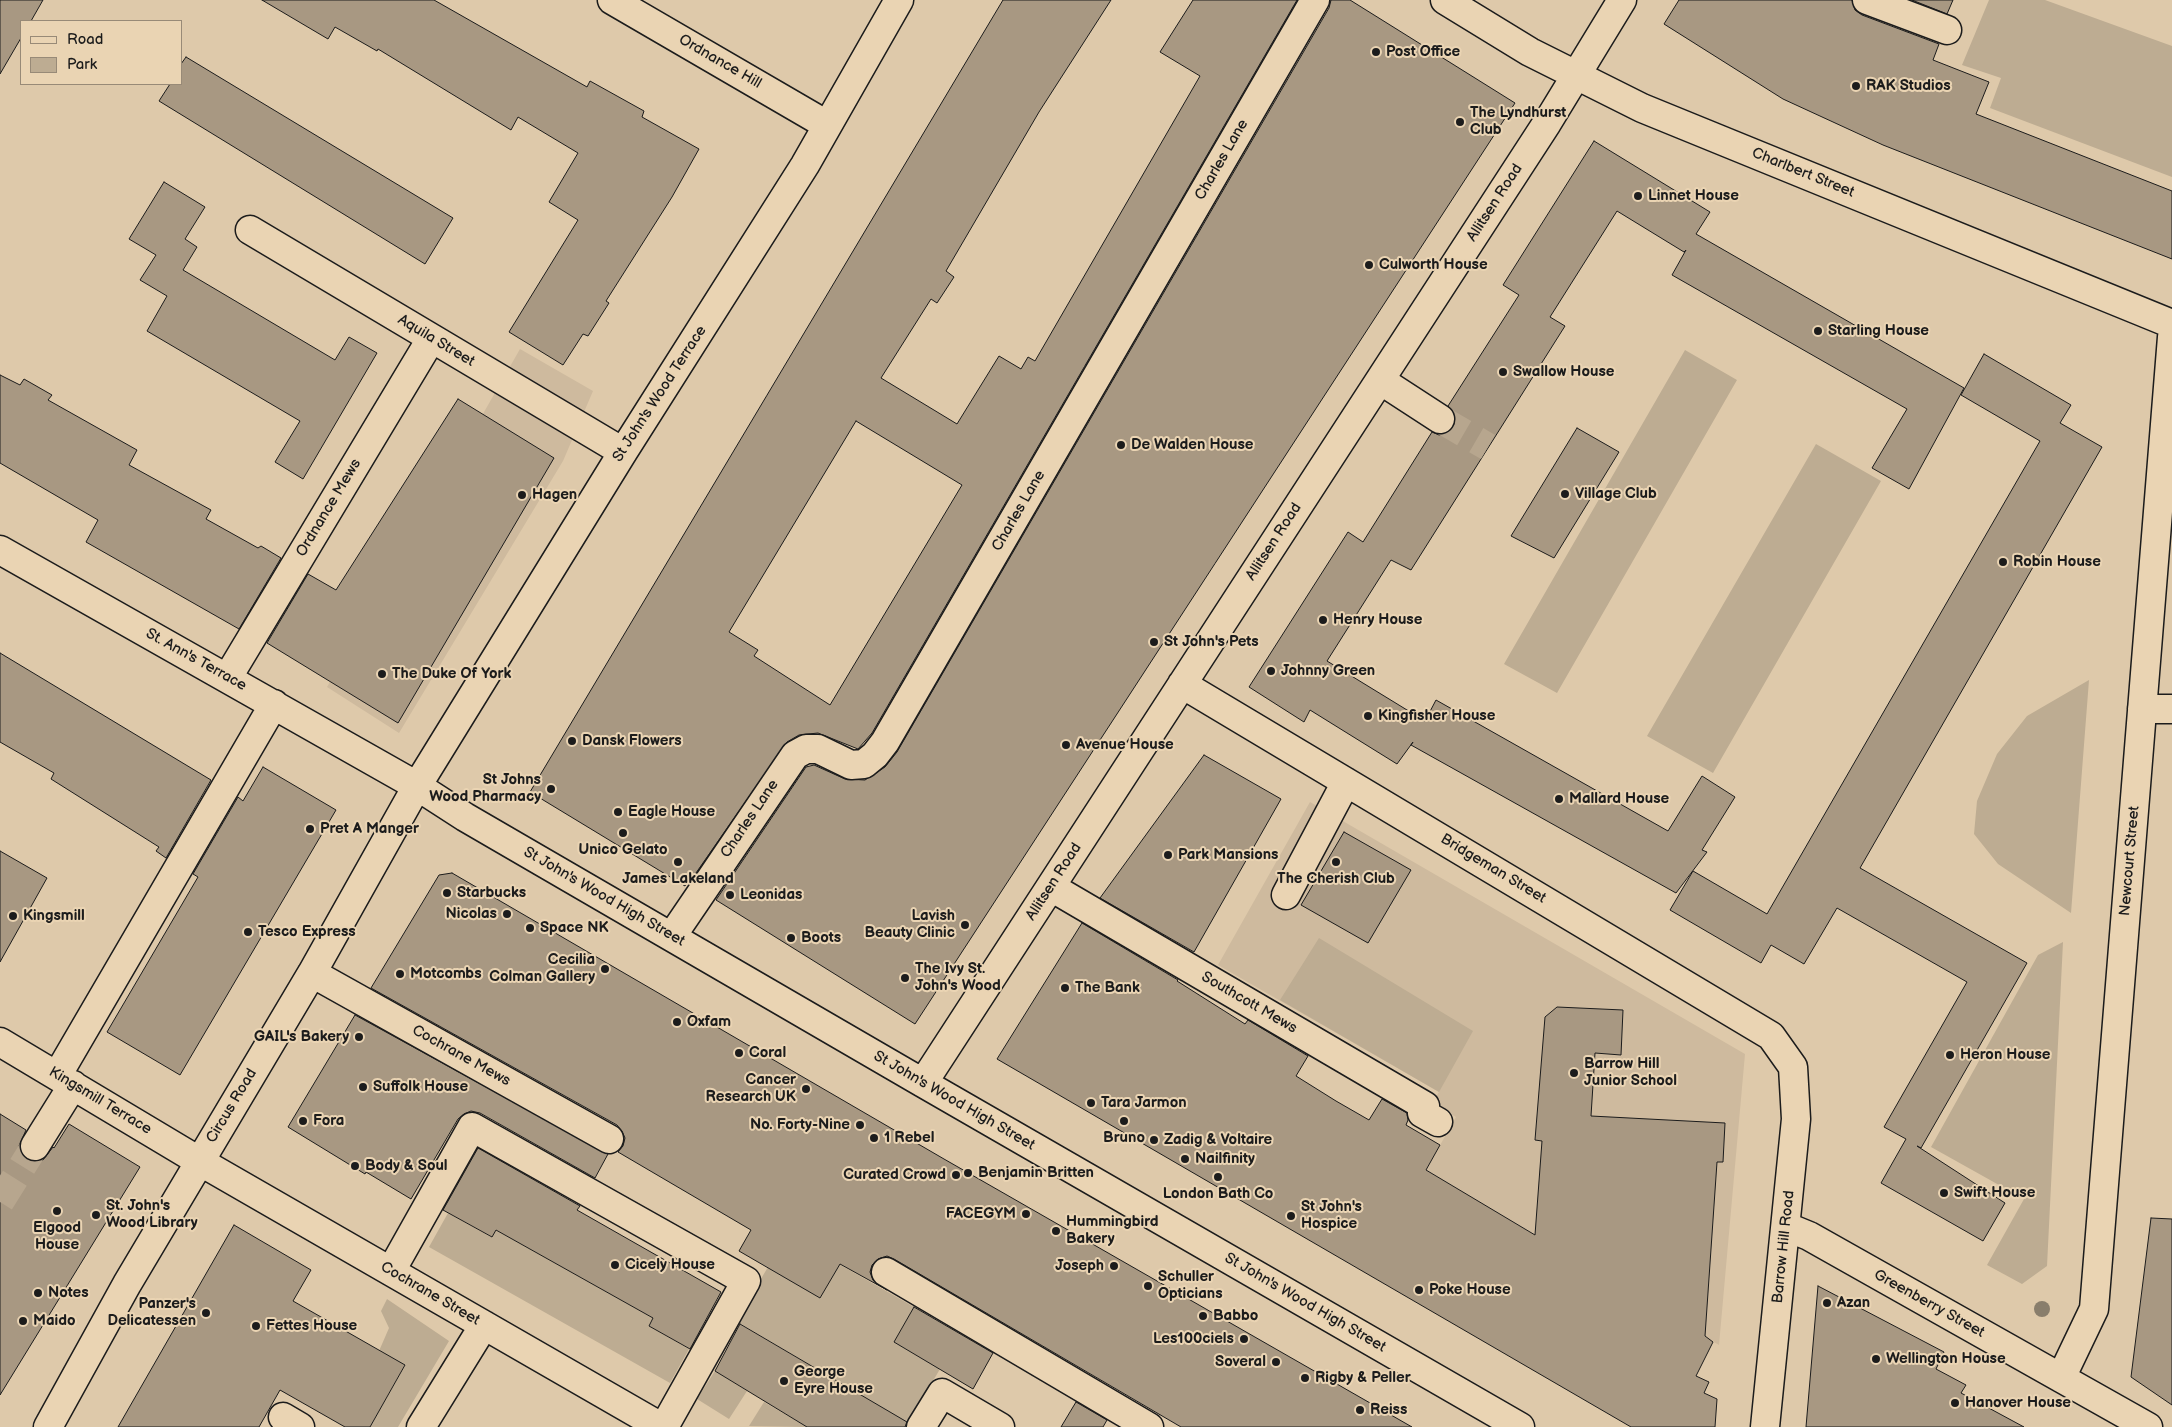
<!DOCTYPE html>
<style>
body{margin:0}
#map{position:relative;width:2172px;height:1427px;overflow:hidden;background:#dec9aa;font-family:"Balsamiq Sans",sans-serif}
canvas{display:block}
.legend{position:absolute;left:20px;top:20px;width:162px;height:65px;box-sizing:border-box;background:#ead4b3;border:1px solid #988a77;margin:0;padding:6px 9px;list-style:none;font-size:15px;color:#1c1c1c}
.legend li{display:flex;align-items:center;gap:10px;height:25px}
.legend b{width:25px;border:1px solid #988a77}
</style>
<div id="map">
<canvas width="2172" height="1427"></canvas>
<ul class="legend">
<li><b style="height:6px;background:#ead4b3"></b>Road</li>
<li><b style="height:14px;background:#bdac92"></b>Park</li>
</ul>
</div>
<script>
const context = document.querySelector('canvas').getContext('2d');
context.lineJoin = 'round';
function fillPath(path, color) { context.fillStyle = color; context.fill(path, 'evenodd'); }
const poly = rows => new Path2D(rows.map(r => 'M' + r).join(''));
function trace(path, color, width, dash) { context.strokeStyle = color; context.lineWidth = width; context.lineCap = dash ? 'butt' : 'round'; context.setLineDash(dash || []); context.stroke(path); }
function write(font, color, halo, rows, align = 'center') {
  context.font = font + ' "Balsamiq Sans",sans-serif'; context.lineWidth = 4; context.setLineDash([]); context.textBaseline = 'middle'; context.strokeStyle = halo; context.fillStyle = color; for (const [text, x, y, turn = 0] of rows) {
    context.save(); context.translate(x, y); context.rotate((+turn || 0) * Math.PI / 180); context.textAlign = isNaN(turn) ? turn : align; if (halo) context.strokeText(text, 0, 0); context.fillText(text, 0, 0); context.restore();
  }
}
const built = poly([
 [520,349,593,391,563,461,399,733,327,687],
 [1310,802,1745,1054,1719,1345,1426,1170,1456,1117,1432,1103,1439,1092,1218,965]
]);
const green = poly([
 [1989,0,2045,0,2172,46,2172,177,1990,108,2001,78,1962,65],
 [1685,350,1737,380,1557,693,1504,664],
 [1816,444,1881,481,1713,773,1647,736],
 [2089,680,2071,913,1998,864,1974,834,1977,801,1997,754,2027,716],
 [1319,938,1473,1031,1439,1092,1280,1000],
 [2063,942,2047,1266,2022,1284,1987,1265,2024,1199,1931,1147,2038,955],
 [448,1213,491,1237,496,1230,653,1318,649,1326,689,1349,670,1383,429,1247],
 [839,1264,914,1307,894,1342,940,1369,908,1423,736,1321,768,1267,820,1298],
 [387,1299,449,1341,398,1427,370,1427,405,1366,379,1351,389,1328,381,1311],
 [715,1371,747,1391,729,1419,697,1399],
 [764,1402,807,1427,749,1426]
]);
const building = poly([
 [0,0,43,0,31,21,21,21,21,38,0,74,0,0],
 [262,0,434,0,587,87,590,81,644,111,642,117,699,149,672,197,606,301,609,303,588,336,583,334,563,365,509,332,578,220,549,202,578,153,518,117,511,130,378,49,377,51,335,27,328,39,262,0],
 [1003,0,1111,0,1039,112,946,271,954,277,937,303,931,299,881,378,957,424,999,356,1021,369,1028,357,1035,361,1200,76,1160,52,1193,0,1297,0,872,733,858,749,818,733,799,735,787,742,689,883,687,882,685,886,530,792,1003,0],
 [856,421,962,485,830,705,754,656,758,650,729,632,856,421],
 [1331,0,1350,0,1515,103,915,1024,716,900,806,767,814,765,845,779,865,780,885,767,897,752,1329,8,1331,0],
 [1679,0,1852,0,1855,10,1862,15,1939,44,1933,60,1989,82,1976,114,2172,191,2172,259,1883,145,1783,99,1664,24,1679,0],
 [1912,0,1953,0,1947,14,1912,0],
 [186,57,453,218,425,264,159,101,170,84,181,84,181,64,186,57],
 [1594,141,1710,212,1696,234,1964,388,1909,489,1872,468,1907,409,1672,275,1686,250,1684,252,1617,211,1550,317,1565,326,1411,570,1391,560,1327,661,1425,721,1436,700,1668,831,1702,776,1735,797,1702,850,1707,852,1676,893,1411,745,1413,742,1397,764,1310,710,1304,722,1249,687,1348,532,1363,542,1432,432,1439,435,1447,433,1453,427,1456,420,1454,412,1448,406,1519,295,1503,285,1594,141],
 [164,182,205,207,185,239,197,247,183,270,335,360,349,337,377,353,303,479,275,462,300,421,147,331,167,296,140,280,156,255,129,239,164,182],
 [1984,354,2071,405,2060,423,2102,447,1860,868,2027,963,1921,1148,1917,1146,2005,1203,1983,1241,1881,1183,1906,1139,1884,1127,1967,982,1837,908,1804,964,1771,945,1761,963,1670,910,1693,871,1767,914,2040,441,1961,395,1984,354],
 [0,375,20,385,24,379,52,395,48,400,137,450,129,465,211,510,206,519,258,548,261,546,281,558,239,629,86,542,98,520,0,463,0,375],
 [458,399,554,458,398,723,267,643,308,574,336,590,458,399],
 [1577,428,1619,452,1554,558,1511,536,1577,428],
 [0,653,211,780,166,858,156,851,159,847,51,779,54,773,0,742,0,653],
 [1204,755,1281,799,1194,952,1100,898,1204,755],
 [263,767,336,810,180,1075,107,1032,198,877,193,874,238,797,243,801,263,767],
 [1344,832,1411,870,1368,943,1301,905,1344,832],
 [0,851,47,878,0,962,0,851],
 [452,873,944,1159,1412,1427,1181,1427,894,1259,887,1256,878,1259,872,1265,870,1272,873,1280,887,1290,840,1264,820,1298,739,1251,751,1230,618,1152,623,1146,625,1138,622,1131,617,1125,371,988,439,875,452,873],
 [1082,923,1178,980,1177,981,1245,1024,1248,1020,1308,1056,1296,1076,1336,1101,1369,1120,1382,1099,1407,1113,1408,1120,1406,1125,1440,1145,1426,1170,1535,1235,1542,1141,1535,1140,1545,1017,1557,1007,1623,1010,1621,1055,1595,1053,1591,1116,1725,1123,1723,1162,1717,1162,1705,1336,1713,1342,1696,1376,1709,1382,1704,1393,1717,1399,1715,1427,1631,1427,997,1059,1082,923],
 [355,1015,608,1154,595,1178,480,1113,471,1111,464,1114,458,1119,411,1199,366,1172,365,1174,288,1127,355,1015],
 [0,1114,26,1130,19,1146,22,1154,27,1159,35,1162,43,1160,53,1147,54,1148,69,1124,140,1167,0,1395,0,1114],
 [478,1148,580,1206,577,1210,721,1292,690,1349,649,1326,653,1318,496,1230,492,1237,443,1210,478,1148],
 [2151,1218,2172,1219,2172,1405,2131,1377,2151,1218],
 [234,1225,311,1270,293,1301,405,1365,370,1427,345,1427,280,1390,259,1427,118,1427,234,1225],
 [1818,1286,1944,1352,1936,1369,1966,1385,1961,1393,2024,1427,1806,1427,1818,1286],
 [914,1307,993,1353,973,1389,894,1342,914,1307],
 [740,1324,907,1422,905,1427,807,1427,715,1371,740,1324],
 [1076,1402,1107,1420,1103,1427,1061,1427,1076,1402]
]);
const minorTunnel = poly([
 [1440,419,1488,447],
 [0,1202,35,1146]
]);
const minor = poly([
 [612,0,827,125],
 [1445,0,1530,52,1642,108,2172,324],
 [1867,0,1947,30],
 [250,230,623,452],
 [1380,380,1440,419],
 [0,550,417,786,465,817,923,1083,1520,1427],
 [228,677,431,339],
 [1182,684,1771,1036,1793,1067,1796,1119,1765,1427],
 [2142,709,2172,709],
 [1051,887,1425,1106,1422,1113,1438,1122],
 [1286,895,1346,782],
 [672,936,795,755,806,749,818,749,851,765,864,764,875,755,885,742,1315,0],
 [312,973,609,1139],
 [0,1042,199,1161,661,1427],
 [57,1076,274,704],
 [923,1083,1547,123,1622,0],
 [35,1146,73,1085],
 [1787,1227,1809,1236,2148,1427],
 [391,1271,472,1127,746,1281,664,1427],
 [886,1272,1149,1427],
 [2061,1378,2094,1309,2172,337],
 [283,1417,300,1427],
 [48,1427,127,1284,312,973,417,786,623,452,805,165,899,0],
 [421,1427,484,1325],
 [921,1427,942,1393,1000,1427]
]);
const trees = [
 [2042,1309]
];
const markers = [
 [1376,52,5,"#1c1c1c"],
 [1856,86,5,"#1c1c1c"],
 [1460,122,5,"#1c1c1c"],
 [1638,196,5,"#1c1c1c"],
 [1369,265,5,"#1c1c1c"],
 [1818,331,5,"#1c1c1c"],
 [1503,372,5,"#1c1c1c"],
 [1121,445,5,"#1c1c1c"],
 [1565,494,5,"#1c1c1c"],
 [522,495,5,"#1c1c1c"],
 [2003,562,5,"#1c1c1c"],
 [1323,620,5,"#1c1c1c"],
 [1154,642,5,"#1c1c1c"],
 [1271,671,5,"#1c1c1c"],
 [382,674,5,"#1c1c1c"],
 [1368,716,5,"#1c1c1c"],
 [572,741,5,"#1c1c1c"],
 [1066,745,5,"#1c1c1c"],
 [551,789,5,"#1c1c1c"],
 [1559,799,5,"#1c1c1c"],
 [618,812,5,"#1c1c1c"],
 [310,829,5,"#1c1c1c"],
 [623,833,5,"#1c1c1c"],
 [1168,855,5,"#1c1c1c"],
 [678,862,5,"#1c1c1c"],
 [1336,862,5,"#1c1c1c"],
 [447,893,5,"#1c1c1c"],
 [730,895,5,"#1c1c1c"],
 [507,914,5,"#1c1c1c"],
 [13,916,5,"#1c1c1c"],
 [965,925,5,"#1c1c1c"],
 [530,928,5,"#1c1c1c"],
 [248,932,5,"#1c1c1c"],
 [791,938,5,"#1c1c1c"],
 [605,969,5,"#1c1c1c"],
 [400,974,5,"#1c1c1c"],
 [905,978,5,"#1c1c1c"],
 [1065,988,5,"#1c1c1c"],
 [677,1022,5,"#1c1c1c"],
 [359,1037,5,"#1c1c1c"],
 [739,1053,5,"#1c1c1c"],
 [1950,1055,5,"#1c1c1c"],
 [1574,1073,5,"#1c1c1c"],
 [363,1087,5,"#1c1c1c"],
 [806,1089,5,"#1c1c1c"],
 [1091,1103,5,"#1c1c1c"],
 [303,1121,5,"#1c1c1c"],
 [1124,1121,5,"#1c1c1c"],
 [860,1125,5,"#1c1c1c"],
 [874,1138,5,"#1c1c1c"],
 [1154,1140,5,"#1c1c1c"],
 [1185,1159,5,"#1c1c1c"],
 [355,1166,5,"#1c1c1c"],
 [968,1173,5,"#1c1c1c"],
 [956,1175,5,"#1c1c1c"],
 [1218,1177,5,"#1c1c1c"],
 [1944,1193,5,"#1c1c1c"],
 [57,1211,5,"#1c1c1c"],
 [1026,1214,5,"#1c1c1c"],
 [96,1215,5,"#1c1c1c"],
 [1291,1216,5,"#1c1c1c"],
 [1056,1231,5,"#1c1c1c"],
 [615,1265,5,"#1c1c1c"],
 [1114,1266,5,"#1c1c1c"],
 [1148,1286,5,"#1c1c1c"],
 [1419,1290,5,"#1c1c1c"],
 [38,1293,5,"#1c1c1c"],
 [1827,1303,5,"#1c1c1c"],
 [206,1313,5,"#1c1c1c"],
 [1203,1316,5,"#1c1c1c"],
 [23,1321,5,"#1c1c1c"],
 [256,1326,5,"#1c1c1c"],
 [1244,1339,5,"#1c1c1c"],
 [1876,1359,5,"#1c1c1c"],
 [1276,1362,5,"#1c1c1c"],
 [1305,1378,5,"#1c1c1c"],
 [784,1381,5,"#1c1c1c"],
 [1955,1403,5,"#1c1c1c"],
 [1360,1410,5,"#1c1c1c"]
];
const poiNames = [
 ["Post Office",1386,52],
 ["RAK Studios",1866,86],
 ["The Lyndhurst",1470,113],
 ["Club",1470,130],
 ["Linnet House",1648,196],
 ["Culworth House",1379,265],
 ["Starling House",1828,331],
 ["Swallow House",1513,372],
 ["De Walden House",1131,445],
 ["Village Club",1575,494],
 ["Hagen",532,495],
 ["Robin House",2013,562],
 ["Henry House",1333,620],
 ["St John's Pets",1164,642],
 ["Johnny Green",1281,671],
 ["The Duke Of York",392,674],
 ["Kingfisher House",1378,716],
 ["Dansk Flowers",582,741],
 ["Avenue House",1076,745],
 ["St Johns",541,780,"right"],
 ["Wood Pharmacy",541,797,"right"],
 ["Mallard House",1569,799],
 ["Eagle House",628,812],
 ["Pret A Manger",320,829],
 ["Unico Gelato",623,850,"center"],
 ["Park Mansions",1178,855],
 ["James Lakeland",678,879,"center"],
 ["The Cherish Club",1336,879,"center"],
 ["Starbucks",457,893],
 ["Leonidas",740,895],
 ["Nicolas",497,914,"right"],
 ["Kingsmill",23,916],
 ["Lavish",955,916,"right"],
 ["Beauty Clinic",955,933,"right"],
 ["Space NK",540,928],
 ["Tesco Express",258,932],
 ["Boots",801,938],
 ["Cecilia",595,960,"right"],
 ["Colman Gallery",595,977,"right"],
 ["The Ivy St.",915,969],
 ["John's Wood",915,986],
 ["Motcombs",410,974],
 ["The Bank",1075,988],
 ["Oxfam",687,1022],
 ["GAIL's Bakery",349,1037,"right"],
 ["Coral",749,1053],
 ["Heron House",1960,1055],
 ["Barrow Hill",1584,1064],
 ["Junior School",1584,1081],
 ["Cancer",796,1080,"right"],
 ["Research UK",796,1097,"right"],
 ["Suffolk House",373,1087],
 ["Tara Jarmon",1101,1103],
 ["Fora",313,1121],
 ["No. Forty-Nine",850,1125,"right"],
 ["1 Rebel",884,1138],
 ["Bruno",1124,1138,"center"],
 ["Zadig & Voltaire",1164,1140],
 ["Nailfinity",1195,1159],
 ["Body & Soul",365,1166],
 ["Benjamin Britten",978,1173],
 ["Curated Crowd",946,1175,"right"],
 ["Swift House",1954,1193],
 ["London Bath Co",1218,1194,"center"],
 ["St. John's",106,1206],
 ["Wood Library",106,1223],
 ["St John's",1301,1207],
 ["Hospice",1301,1224],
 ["FACEGYM",1016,1214,"right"],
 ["Hummingbird",1066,1222],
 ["Bakery",1066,1239],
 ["Elgood",57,1228,"center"],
 ["House",57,1245,"center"],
 ["Cicely House",625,1265],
 ["Joseph",1104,1266,"right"],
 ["Schuller",1158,1277],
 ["Opticians",1158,1294],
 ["Poke House",1429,1290],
 ["Notes",48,1293],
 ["Azan",1837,1303],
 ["Panzer's",196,1304,"right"],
 ["Delicatessen",196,1321,"right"],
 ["Babbo",1213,1316],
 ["Maido",33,1321],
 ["Fettes House",266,1326],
 ["Les100ciels",1234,1339,"right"],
 ["Wellington House",1886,1359],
 ["Soveral",1266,1362,"right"],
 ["George",794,1372],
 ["Eyre House",794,1389],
 ["Rigby & Peller",1315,1378],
 ["Hanover House",1965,1403],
 ["Reiss",1370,1410]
];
const streetNames = [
 ["Ordnance Hill",720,62,30],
 ["Charles Lane",1222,160,-60],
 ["Charlbert Street",1803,173,22],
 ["Allitsen Road",1495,203,-57],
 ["Aquila Street",436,341,31],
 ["St John's Wood Terrace",660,394,-57],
 ["Ordnance Mews",329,508,-59],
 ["Charles Lane",1019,511,-60],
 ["Allitsen Road",1274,542,-57],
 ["St. Ann's Terrace",196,660,29],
 ["Charles Lane",750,819,-56],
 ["Newcourt Street",2130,861,-85],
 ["Bridgeman Street",1493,869,31],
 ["Allitsen Road",1054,882,-57],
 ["St John's Wood High Street",604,897,30],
 ["Southcott Mews",1249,1003,30],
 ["Cochrane Mews",461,1056,29],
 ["Kingsmill Terrace",100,1101,31],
 ["St John's Wood High Street",954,1101,30],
 ["Circus Road",232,1106,-59],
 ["Barrow Hill Road",1784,1247,-84],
 ["Cochrane Street",430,1294,30],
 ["St John's Wood High Street",1305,1303,30],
 ["Greenberry Street",1929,1304,29]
];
fillPath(built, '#ceba9e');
fillPath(green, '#bdac92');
fillPath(building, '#a89882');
trace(building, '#1c1c1c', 1);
trace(minorTunnel, '#b7a68e', 28, [28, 14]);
trace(minor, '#1c1c1c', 31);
trace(minor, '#ead4b3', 28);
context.fillStyle = '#897e6c';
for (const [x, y] of trees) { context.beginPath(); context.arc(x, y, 8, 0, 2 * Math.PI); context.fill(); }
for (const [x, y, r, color] of markers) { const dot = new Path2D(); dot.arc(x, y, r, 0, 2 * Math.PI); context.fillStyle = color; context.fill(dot); trace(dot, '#ead4b3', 2); }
write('bold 15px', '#1c1c1c', '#ead4b3', poiNames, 'left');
write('15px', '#1c1c1c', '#ead4b3', streetNames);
</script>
